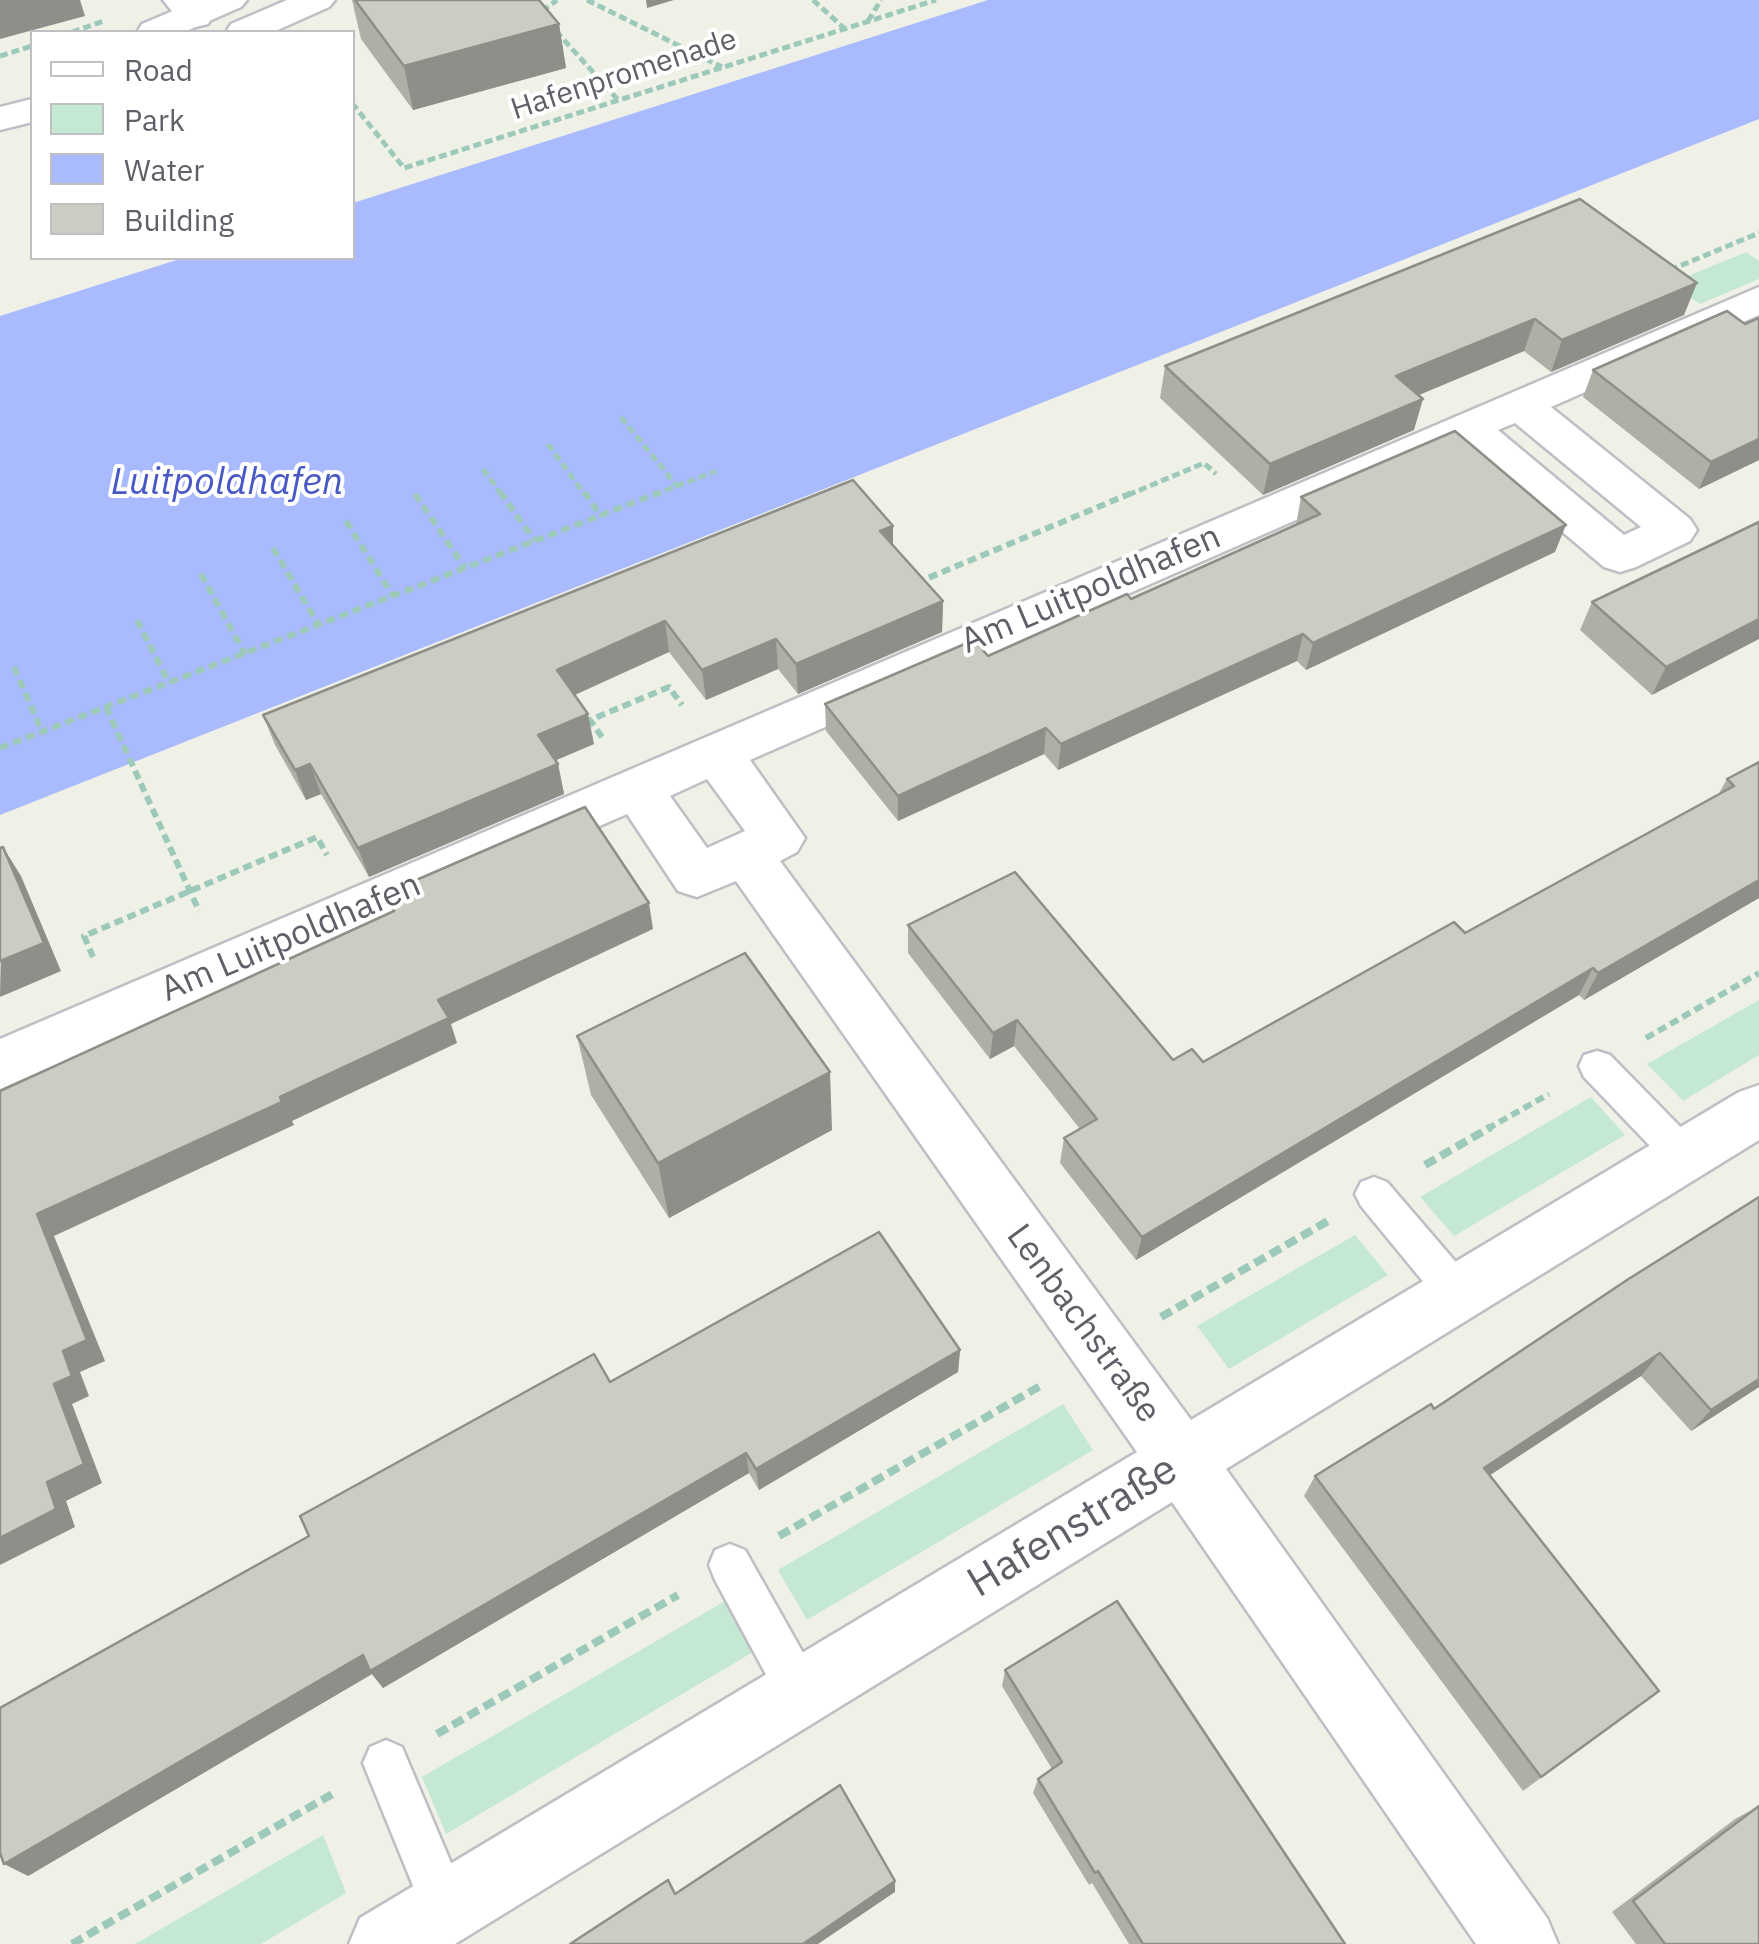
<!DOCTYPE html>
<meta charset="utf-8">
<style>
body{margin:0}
#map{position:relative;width:1759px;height:1944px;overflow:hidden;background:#eff1e7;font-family:"IBM Plex Sans",sans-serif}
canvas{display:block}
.legend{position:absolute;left:30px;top:30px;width:325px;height:230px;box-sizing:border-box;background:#fff;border:2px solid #bfbfc2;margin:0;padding:12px 18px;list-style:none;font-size:30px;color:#5e5f67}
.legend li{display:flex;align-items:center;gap:20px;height:50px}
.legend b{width:50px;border:2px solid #bfbfc2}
</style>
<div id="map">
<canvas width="1759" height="1944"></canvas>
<ul class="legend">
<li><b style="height:12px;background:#fff"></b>Road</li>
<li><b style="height:28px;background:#c4e8d1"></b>Park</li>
<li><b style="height:28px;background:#a9baff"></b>Water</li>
<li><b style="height:28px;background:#cbccc3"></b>Building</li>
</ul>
</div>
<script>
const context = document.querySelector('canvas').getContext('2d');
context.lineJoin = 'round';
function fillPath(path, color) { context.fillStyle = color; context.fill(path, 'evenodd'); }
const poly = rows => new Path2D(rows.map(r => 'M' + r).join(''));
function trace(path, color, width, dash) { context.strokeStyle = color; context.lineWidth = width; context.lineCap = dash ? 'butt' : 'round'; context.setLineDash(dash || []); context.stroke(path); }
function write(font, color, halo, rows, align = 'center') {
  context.font = font + ' "IBM Plex Sans",sans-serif'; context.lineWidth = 8; context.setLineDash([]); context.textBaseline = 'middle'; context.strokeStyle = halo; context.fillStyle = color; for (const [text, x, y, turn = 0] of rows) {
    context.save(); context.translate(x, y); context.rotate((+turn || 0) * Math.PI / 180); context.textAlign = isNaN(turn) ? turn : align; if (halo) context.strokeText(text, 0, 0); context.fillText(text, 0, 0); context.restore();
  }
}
const green = poly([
 [1746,252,1759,261,1759,279,1700,304,1671,283],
 [1759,1000,1759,1055,1683,1101,1647,1064],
 [1591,1097,1625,1135,1454,1236,1420,1197],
 [1355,1235,1388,1275,1229,1369,1197,1326],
 [1063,1404,1093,1450,807,1620,778,1570],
 [727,1600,753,1652,446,1834,422,1777],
 [323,1835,346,1893,261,1944,135,1944]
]);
const water = poly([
 [988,0,1759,0,1759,119,0,815,0,316,183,258,352,258,353,203]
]);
const pathFar2 = poly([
 [587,0,722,67],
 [813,0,844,28],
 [542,11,557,0],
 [868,21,881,0],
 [556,31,618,100],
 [72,32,104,21],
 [0,56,32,46],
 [352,103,404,168,936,0],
 [1670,270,1759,233],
 [621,417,677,486],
 [548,444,585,495],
 [483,469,502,495],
 [654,495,716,471],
 [1128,495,1204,463,1216,474]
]);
const pathFar1 = poly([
 [500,492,535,541],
 [584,492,601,516],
 [415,494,465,568],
 [346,521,393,596],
 [273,548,318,624],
 [201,574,245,654],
 [916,583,1134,492],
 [137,620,169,683],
 [14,667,42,732],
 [106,707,199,911],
 [602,737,590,720,669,687,682,705],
 [0,748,661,492],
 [93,957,84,936,317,837,327,855],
 [1646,1038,1759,973],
 [1487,1129,1549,1094]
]);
const path = poly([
 [1425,1165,1491,1127],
 [1161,1317,1328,1221],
 [779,1536,1042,1385],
 [437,1734,678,1595],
 [72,1944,336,1792]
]);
const lane = poly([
 [1597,1051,1610,1055,1697,1144,1703,1156,1697,1168,1684,1172,1671,1168,1584,1077,1579,1066,1584,1055,1597,1051],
 [1374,1177,1387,1182,1472,1281,1478,1294,1472,1307,1458,1312,1444,1307,1361,1206,1355,1194,1361,1182,1374,1177],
 [730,1544,745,1550,816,1676,822,1692,816,1708,800,1714,784,1708,715,1580,709,1565,715,1550,730,1544],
 [386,1740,402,1747,470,1908,463,1925,446,1932,429,1925,363,1763,370,1747,386,1740]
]);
const street = poly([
 [163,0,200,0,213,16,208,24,195,27,182,24,163,0],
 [1759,287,1759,315,1551,407,1690,519,1697,530,1690,541,1636,567,1620,572,1604,567,1462,447,750,760,805,838,797,852,780,861,1191,1420,1739,1092,1759,1085,1759,1140,1226,1469,1547,1918,1558,1944,1476,1944,1172,1502,455,1944,349,1944,360,1918,1137,1452,736,881,697,897,678,891,627,814,0,1089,0,1039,1759,287],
 [1515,423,1641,527,1624,535,1498,430,1515,423],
 [707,779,745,831,707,848,670,796,707,779]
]);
const secondary = poly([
 [199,0,247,0,241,7,184,32,137,32,142,24,199,0],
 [287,0,335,0,329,7,273,32,226,32,231,24,287,0],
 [32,99,32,122,0,130,0,107,32,99]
]);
const wall = poly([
 [352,0,539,0,559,24,566,68,413,110,361,39],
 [1580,199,1684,315,1551,372,1524,351,1418,395,1414,430,1263,495,1160,398,1165,366],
 [1593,370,1759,460,1699,489,1583,397],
 [1301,497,1555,552,1306,670,1297,661,1058,770,1044,754,898,821,826,731,825,704,988,656,1131,599,1296,525],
 [1759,522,1652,695,1580,630,1592,602],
 [893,545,943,601,942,632,798,694,778,669,706,700,669,652,575,695,594,744,555,760,558,764,564,794,369,877,321,794,306,800,275,745,263,715],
 [1759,762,1759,898,1584,1000,1579,995,1136,1260,1060,1163,1064,1138,1080,1129,1014,1046,990,1059,908,953,908,925,1173,1060,1203,1062,1465,933,1718,795,1727,779],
 [577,1036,832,1130,669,1218,591,1095],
 [1627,1280,1759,1387,1691,1431,1641,1376,1489,1475,1659,1691,1523,1791,1304,1496,1315,1476,1434,1409],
 [960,1350,958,1372,759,1490,749,1473,383,1688,372,1674,28,1876,610,1382],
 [1005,1670,1345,1944,1129,1944,1092,1883,1089,1885,1033,1793,1038,1779,1052,1769,1002,1686],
 [1759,1806,1759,1944,1636,1944,1612,1912,1735,1819]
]);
const shadedWall = poly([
 [0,0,80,0,85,16,0,39],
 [646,0,674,0,647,8],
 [559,24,566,68,413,110,404,66],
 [1697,283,1684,315,1551,372,1562,340],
 [1535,319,1524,351,1388,408,1396,376],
 [1423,399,1414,430,1263,495,1270,464],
 [1759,439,1759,460,1699,489,1711,462],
 [1566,525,1555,552,1306,670,1313,643],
 [893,526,893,557,880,531],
 [943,601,942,632,798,694,796,664],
 [1759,619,1759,639,1652,695,1666,667],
 [665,621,669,652,563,700,557,670],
 [1303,634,1297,661,1058,770,1061,744],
 [776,639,778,669,706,700,702,670],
 [588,714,594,744,545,765,538,735],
 [1046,728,1044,754,898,821,898,796],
 [310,764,321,794,306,800,295,770],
 [558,764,564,794,369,877,358,848],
 [3,847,21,876,61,971,0,997],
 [1759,880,1759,898,1584,1000,1598,973],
 [649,903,653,929,451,1024,457,1043,292,1121,294,1125,54,1236,105,1361,80,1372,89,1396,72,1404,102,1483,66,1501,75,1527,0,1565,0,1538,47,1482,54,1384,63,1351,37,1214,280,1097,438,1000],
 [1593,968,1579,995,1136,1260,1142,1237],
 [1017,1020,1014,1046,990,1059,993,1033],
 [830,1072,832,1130,669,1218,658,1163],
 [960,1350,958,1372,759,1490,756,1469],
 [1660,1353,1641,1376,1469,1489,1484,1468],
 [1759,1379,1759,1387,1691,1431,1711,1410],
 [746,1453,749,1473,383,1688,372,1674,28,1876,4,1864,363,1655],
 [895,1881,895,1892,818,1944,803,1944]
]);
const building = poly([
 [355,0,539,0,559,24,404,66,355,0],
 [1580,199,1697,283,1562,340,1535,319,1396,376,1423,399,1270,464,1165,366,1580,199],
 [1727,311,1745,324,1759,318,1759,439,1711,462,1593,370,1727,311],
 [1455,431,1566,525,1313,643,1303,634,1061,744,1046,728,898,796,825,704,974,640,988,656,1127,594,1131,599,1320,514,1301,497,1455,431],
 [853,480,893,526,880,531,943,601,796,664,776,639,702,670,665,621,557,670,588,714,538,735,558,764,358,848,310,764,295,770,263,715,853,480],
 [1759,522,1759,619,1666,667,1592,602,1759,522],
 [1759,762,1759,880,1598,973,1593,968,1142,1237,1064,1138,1097,1119,1017,1020,993,1033,908,925,1015,872,1173,1060,1192,1049,1203,1062,1454,922,1465,933,1734,786,1727,779,1759,762],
 [585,807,649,903,438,1000,449,1018,280,1097,282,1102,37,1214,87,1340,63,1351,72,1376,54,1384,84,1464,47,1482,56,1509,0,1538,0,1091,394,911,384,894,585,807],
 [3,847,44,943,0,961,0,848,3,847],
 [745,953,830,1072,658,1163,577,1036,745,953],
 [1759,1197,1759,1379,1711,1410,1660,1353,1484,1468,1659,1691,1541,1777,1315,1476,1431,1404,1434,1409,1627,1280,1759,1197],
 [879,1232,960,1350,756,1469,746,1453,370,1671,363,1655,4,1864,0,1853,0,1708,309,1536,300,1516,594,1354,610,1382,879,1232],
 [1117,1601,1345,1944,1143,1944,1098,1871,1095,1873,1038,1779,1062,1762,1005,1670,1117,1601],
 [840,1785,895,1881,803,1944,570,1944,668,1880,675,1894,840,1785],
 [1759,1806,1759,1944,1665,1944,1633,1901,1759,1806]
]);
const farStreetnames = [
 ["Hafenpromenade",624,75,-18]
];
const streetNames = [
 ["Am Luitpoldhafen",1091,590,-23],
 ["Am Luitpoldhafen",291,938,-23],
 ["Lenbachstraße",1083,1324,54]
];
const waterNames = [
 ["Luitpoldhafen",227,483]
];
const nearStreetnames = [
 ["Hafenstraße",1073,1527,-31]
];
fillPath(green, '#c4e8d1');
fillPath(water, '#a9baff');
trace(lane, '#bebec5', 5);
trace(street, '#bebec5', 5);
trace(secondary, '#bfbfc7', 5);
trace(pathFar2, '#9dc9ba', 5, [8, 4]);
trace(pathFar1, '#9dc9ba', 6, [9, 5]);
trace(path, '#9dc9ba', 8, [12, 6]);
fillPath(lane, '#fff');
fillPath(street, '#fff');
fillPath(secondary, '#fff');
fillPath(wall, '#afafa8');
fillPath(shadedWall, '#8e8f88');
fillPath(building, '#cbccc3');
trace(building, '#8e8f88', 2.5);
write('30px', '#5e5f67', '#fff', farStreetnames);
write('35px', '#5e5f67', '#fff', streetNames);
write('italic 38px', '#4958c5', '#fff', waterNames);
write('42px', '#5e5f67', '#fff', nearStreetnames);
</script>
